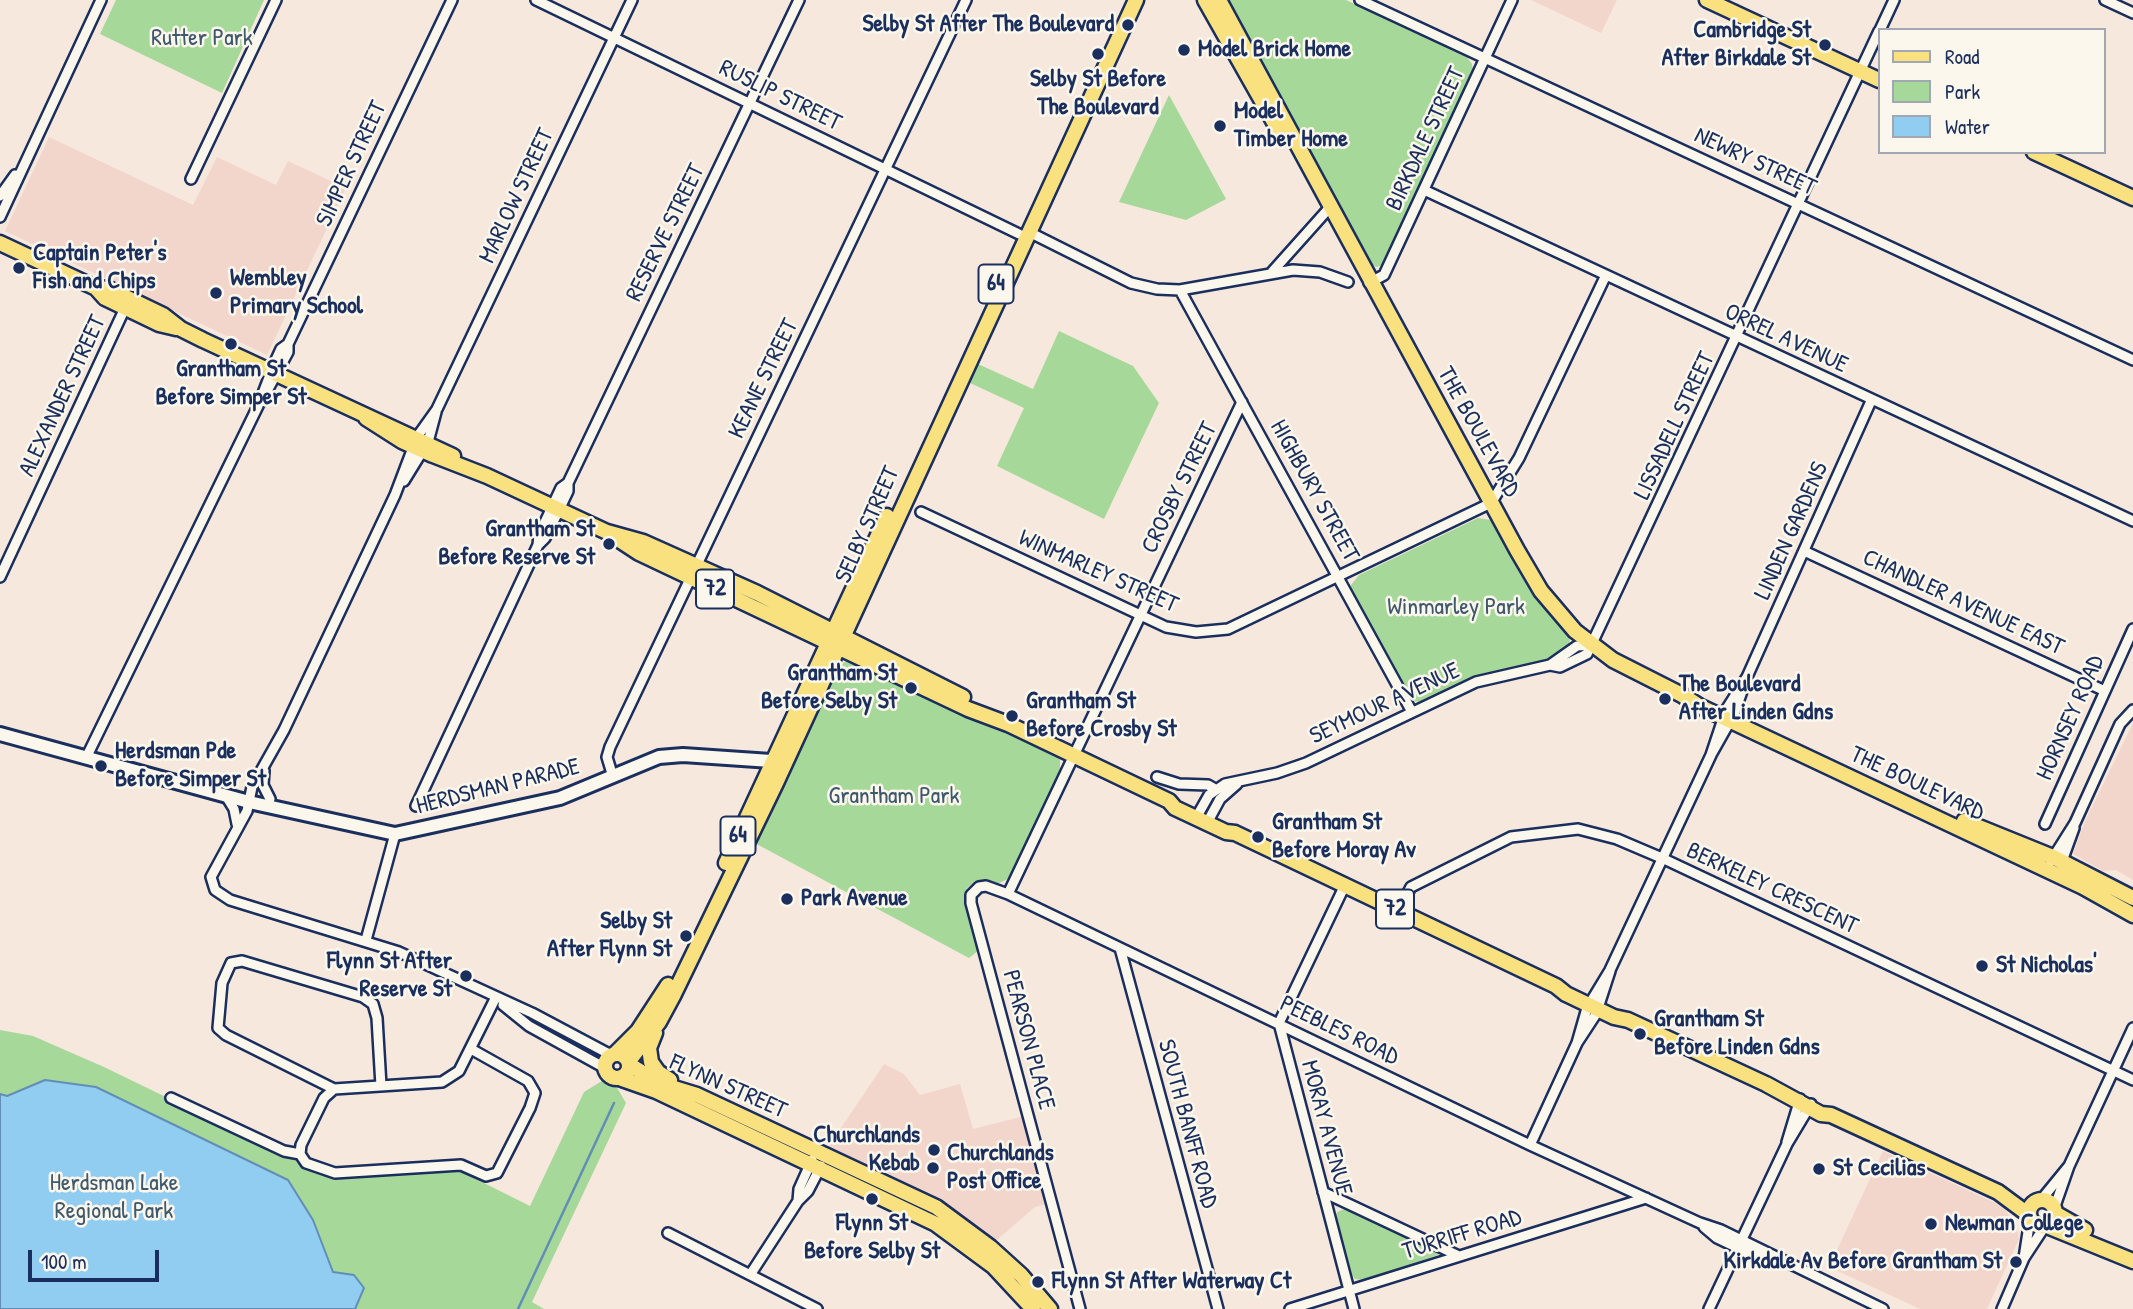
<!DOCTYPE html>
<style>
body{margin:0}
#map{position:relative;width:2133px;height:1309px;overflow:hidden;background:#f7e8dd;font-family:"Patrick Hand",sans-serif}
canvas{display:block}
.legend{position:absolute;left:1878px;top:28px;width:228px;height:126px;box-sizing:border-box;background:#fbf7ec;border:2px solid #a1a7b3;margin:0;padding:9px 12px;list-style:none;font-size:21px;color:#1b2f5e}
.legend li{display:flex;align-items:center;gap:14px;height:35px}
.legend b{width:35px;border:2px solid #a1a7b3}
.scale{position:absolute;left:28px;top:1250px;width:131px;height:32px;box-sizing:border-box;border:4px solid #1b2f5e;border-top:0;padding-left:9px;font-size:21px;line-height:24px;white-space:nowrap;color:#1b2f5e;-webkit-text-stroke:5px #fbf7ec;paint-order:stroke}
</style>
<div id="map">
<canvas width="2133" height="1309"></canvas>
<ul class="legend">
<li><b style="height:9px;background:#fae180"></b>Road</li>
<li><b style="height:19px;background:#a6d899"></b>Park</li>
<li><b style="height:19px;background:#91cdf1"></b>Water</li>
</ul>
<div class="scale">100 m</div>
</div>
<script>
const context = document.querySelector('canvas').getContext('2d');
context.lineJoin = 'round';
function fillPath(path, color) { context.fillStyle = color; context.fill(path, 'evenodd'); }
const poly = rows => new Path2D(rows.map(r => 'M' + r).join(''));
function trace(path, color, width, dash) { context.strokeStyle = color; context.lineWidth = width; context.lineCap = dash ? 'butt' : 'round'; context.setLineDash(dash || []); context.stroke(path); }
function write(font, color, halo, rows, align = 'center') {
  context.font = font + ' "Patrick Hand",sans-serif'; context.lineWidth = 5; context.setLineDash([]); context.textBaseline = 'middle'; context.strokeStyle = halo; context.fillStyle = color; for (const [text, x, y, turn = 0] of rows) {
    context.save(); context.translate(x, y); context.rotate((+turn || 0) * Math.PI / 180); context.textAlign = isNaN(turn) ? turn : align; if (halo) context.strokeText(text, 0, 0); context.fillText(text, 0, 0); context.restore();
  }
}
const built = poly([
 [1531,0,1617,0,1601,33],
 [49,137,193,205,217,157,276,185,288,161,346,188,267,355,5,231],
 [2133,723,2133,880,2116,870,2103,871,2073,854,2085,821],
 [884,1064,904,1074,920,1095,960,1084,973,1129,1028,1115,1049,1203,1035,1207,983,1252,917,1206,818,1162],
 [1883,1151,2004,1207,2018,1232,2019,1239,1987,1309,1920,1309,1829,1267]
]);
const green = poly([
 [116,0,264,0,222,93,100,34],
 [1225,0,1346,0,1466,56,1472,64,1473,72,1382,265,1377,267,1369,264],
 [1169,95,1226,199,1186,220,1119,202],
 [1059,331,1133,366,1159,403,1104,519,997,466,1024,408,970,383,978,364,1033,389],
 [1478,518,1491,520,1495,524,1530,588,1570,637,1569,650,1557,657,1473,678,1421,702,1414,701,1352,591,1351,585,1359,575],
 [848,659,1054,753,1060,760,1060,770,1008,879,999,883,975,881,966,889,964,899,978,951,969,958,751,841,811,719,840,666],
 [0,1030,33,1036,104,1067,329,1176,462,1172,530,1206,584,1092,610,1076,626,1103,532,1302,544,1309,0,1309],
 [1347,1208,1436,1251,1438,1255,1364,1280,1355,1279,1349,1271,1335,1220,1337,1212]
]);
const water = poly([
 [45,1080,96,1087,288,1180,313,1220,333,1272,354,1275,364,1288,355,1309,0,1309,0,1094,7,1096,45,1080]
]);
const stream = poly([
 [518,1309,614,1103]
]);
const minor = poly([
 [536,0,1019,234],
 [1360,0,2133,360],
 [2105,0,2133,13],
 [1880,30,1894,0],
 [191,179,276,0],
 [1424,190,2133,521],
 [0,196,15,175],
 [0,217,101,0],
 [1029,232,1131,283,1157,289,1180,290,1293,270,1320,272,1348,282],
 [1272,272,1331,206],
 [1369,283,1384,275,1512,0],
 [1180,290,1412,712],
 [261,402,288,352,288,344,452,0],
 [404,481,428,442,436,412],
 [921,512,1166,627,1196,632,1228,629,1491,503,1519,458,1606,275],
 [538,545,545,538,559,510,568,491,568,483,799,0],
 [1804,551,2105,691],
 [0,577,125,308],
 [1550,665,1577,646,1591,645],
 [1712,753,1734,714,1747,677,1871,401],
 [86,758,258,406,275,362,281,349,288,344],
 [264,771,263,785,270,799],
 [613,777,607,757,610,747,966,0],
 [1157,777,1179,784,1208,785,1215,789],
 [226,796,234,809,237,824],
 [416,806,538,545,539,535,561,488,568,483],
 [1196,818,1209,795,1225,784,1277,773,1306,763,1476,682,1550,665,1560,667,1587,654,1879,31],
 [1207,823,1220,799,1237,784],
 [2045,824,2133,629],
 [2051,861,2075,823,2120,724,2133,710],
 [2061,864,2074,828],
 [1345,885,1279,1023,1354,1309],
 [1008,894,1242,402],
 [1398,911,1411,887,1511,837,1578,829,1617,839,1664,859,2133,1080],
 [366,940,395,834],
 [1120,948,1218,1309],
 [503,1005,529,1026,605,1068],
 [1577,1043,1587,1008,1610,970,1711,755,1726,710,1747,677],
 [471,1049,528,1081,535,1093,530,1108,497,1173,486,1176,461,1165,335,1173,306,1163,300,1154,301,1145,324,1098,334,1089,442,1082,459,1071,495,999],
 [611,1055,532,1013,399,952,230,900,215,890,211,877,247,811,252,787,284,730,395,495,417,437,437,409,632,0],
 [334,1089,226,1035,218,1028,222,983,231,963,242,961,363,997,373,1004,377,1018,381,1086],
 [171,1098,284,1151,300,1154],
 [1787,1142,1800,1099],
 [1530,1145,1577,1043,1596,1014,1610,971],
 [1323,1192,1459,1256],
 [2041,1200,2068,1167],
 [798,1201,799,1189,812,1160],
 [2054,1209,2069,1166,2133,1028],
 [1704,1227,1717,1238,1759,1258,1776,1259],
 [668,1233,817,1309],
 [2024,1258,2030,1219],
 [750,1275,798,1201,808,1191,821,1166],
 [1080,1309,971,903,971,895,979,887,986,886,1008,894,1530,1145,1700,1223,1721,1230,1883,1309],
 [1290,1309,1646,1198],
 [1709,1309,1787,1144,1811,1104],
 [2002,1309,2024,1258,2045,1226]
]);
const secondary = poly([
 [0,734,249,802,395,834,560,798,659,757,683,755,771,761,780,765]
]);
const primary = poly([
 [1205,0,1283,138],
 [1219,0,1517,550,1541,591,1575,631,1613,660,1682,695,1699,706,2083,887,2133,915],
 [1707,0,1879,80],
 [2034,152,2133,198],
 [0,243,96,288,109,289,163,315,181,329,203,340,453,456],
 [96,288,105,298,159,324,176,328],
 [366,418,402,441,433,455,487,476,607,532,643,542,757,593,963,697],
 [607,532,639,553,968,709,1008,724,1169,801,1175,808,1226,832,1235,833,1556,986,1566,994,1614,1017,1628,1020,1766,1084,1821,1114,1831,1115,1998,1192,2029,1215],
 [1964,821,2053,857,2133,898],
 [726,863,887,516],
 [655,1033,649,1048,651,1062,658,1072,670,1080],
 [616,1053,638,1031,668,985],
 '605 1066a12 12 0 1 1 24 0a12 12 0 1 1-24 0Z',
 [629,1061,659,1022,673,996,776,783,1136,0],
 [630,1065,661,1084,697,1095,936,1207,990,1247,1021,1275,1050,1309],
 [619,1078,656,1091,936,1224,993,1266,1033,1309],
 '2029 1213a13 13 0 1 1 26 0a13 13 0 1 1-26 0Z',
 [2055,1213,2085,1230],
 [2047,1226,2133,1261]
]);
const markers = [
 [1128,25,7,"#1b2f5e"],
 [1825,45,7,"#1b2f5e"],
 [1184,50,7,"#1b2f5e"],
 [1098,54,7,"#1b2f5e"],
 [1220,126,7,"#1b2f5e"],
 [19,268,7,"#1b2f5e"],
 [216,293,7,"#1b2f5e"],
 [231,344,7,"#1b2f5e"],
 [609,544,7,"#1b2f5e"],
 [911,688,7,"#1b2f5e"],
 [1665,699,7,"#1b2f5e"],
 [1012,716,7,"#1b2f5e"],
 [101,766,7,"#1b2f5e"],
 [1258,837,7,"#1b2f5e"],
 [787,899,7,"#1b2f5e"],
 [686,936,7,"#1b2f5e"],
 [1982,966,7,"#1b2f5e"],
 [466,976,7,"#1b2f5e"],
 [1640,1034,7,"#1b2f5e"],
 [934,1150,7,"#1b2f5e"],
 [933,1168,7,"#1b2f5e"],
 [1819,1169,7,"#1b2f5e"],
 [872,1199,7,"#1b2f5e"],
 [1931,1224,7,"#1b2f5e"],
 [2016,1262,7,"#1b2f5e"],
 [1038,1282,7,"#1b2f5e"]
];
const shields = [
 [996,284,35],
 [715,589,38],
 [738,836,35],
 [1395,909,38]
];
const shieldNames = [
 ["64",996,284],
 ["72",715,589],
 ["64",738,836],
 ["72",1395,909]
];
const poiNames = [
 ["Selby St After The Boulevard",1114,25,"right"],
 ["Cambridge St",1811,31,"right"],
 ["After Birkdale St",1811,59,"right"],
 ["Model Brick Home",1198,50],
 ["Selby St Before",1098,80,"center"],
 ["The Boulevard",1098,108,"center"],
 ["Model",1234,112],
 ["Timber Home",1234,140],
 ["Captain Peter's",33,254],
 ["Fish and Chips",33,282],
 ["Wembley",230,279],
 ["Primary School",230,307],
 ["Grantham St",231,370,"center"],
 ["Before Simper St",231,398,"center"],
 ["Grantham St",595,530,"right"],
 ["Before Reserve St",595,558,"right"],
 ["Grantham St",897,674,"right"],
 ["Before Selby St",897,702,"right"],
 ["The Boulevard",1679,685],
 ["After Linden Gdns",1679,713],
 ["Grantham St",1026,702],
 ["Before Crosby St",1026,730],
 ["Herdsman Pde",115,752],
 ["Before Simper St",115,780],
 ["Grantham St",1272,823],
 ["Before Moray Av",1272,851],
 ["Park Avenue",801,899],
 ["Selby St",672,922,"right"],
 ["After Flynn St",672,950,"right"],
 ["Flynn St After",452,962,"right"],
 ["Reserve St",452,990,"right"],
 ["St Nicholas'",1996,966],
 ["Grantham St",1654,1020],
 ["Before Linden Gdns",1654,1048],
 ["Churchlands",920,1136,"right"],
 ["Kebab",920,1164,"right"],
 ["Churchlands",947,1154],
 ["Post Office",947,1182],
 ["St Cecilias",1833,1169],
 ["Flynn St",872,1224,"center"],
 ["Before Selby St",872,1252,"center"],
 ["Newman College",1945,1224],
 ["Kirkdale Av Before Grantham St",2002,1262,"right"],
 ["Flynn St After Waterway Ct",1052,1282]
];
const parkNames = [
 ["Rutter Park",202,39],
 ["Winmarley Park",1456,608],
 ["Grantham Park",894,797],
 ["Herdsman Lake",114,1184],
 ["Regional Park",114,1212]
];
const streetNames = [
 ["RUSLIP STREET",780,96,26],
 ["BIRKDALE STREET",1426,139,-65],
 ["NEWRY STREET",1755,162,25],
 ["SIMPER STREET",352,164,-65],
 ["MARLOW STREET",517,196,-65],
 ["RESERVE STREET",666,233,-64],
 ["ORREL AVENUE",1786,339,25],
 ["KEANE STREET",764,379,-64],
 ["ALEXANDER STREET",63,396,-65],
 ["LISSADELL STREET",1675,426,-65],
 ["THE BOULEVARD",1478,432,61],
 ["CROSBY STREET",1180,488,-64],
 ["HIGHBURY STREET",1314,491,61],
 ["SELBY STREET",868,525,-66],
 ["LINDEN GARDENS",1792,531,-66],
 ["WINMARLEY STREET",1098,572,24],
 ["CHANDLER AVENUE EAST",1963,603,25],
 ["SEYMOUR AVENUE",1385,704,-25],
 ["HORNSEY ROAD",2071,718,-66],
 ["THE BOULEVARD",1917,784,25],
 ["HERDSMAN PARADE",498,787,-14],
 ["BERKELEY CRESCENT",1772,889,25],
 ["PEEBLES ROAD",1339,1031,26],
 ["PEARSON PLACE",1028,1040,75],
 ["FLYNN STREET",728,1087,24],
 ["SOUTH BANFF ROAD",1187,1124,75],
 ["MORAY AVENUE",1326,1128,75],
 ["TURRIFF ROAD",1462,1235,-17]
];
fillPath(built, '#f2d6cc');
fillPath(green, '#a6d899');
fillPath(water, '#91cdf1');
trace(water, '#628eb6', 2);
trace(stream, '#628eb6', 2.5);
trace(minor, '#1b2f5e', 14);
trace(secondary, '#1b2f5e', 18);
trace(primary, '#1b2f5e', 19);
trace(minor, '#fbf7ec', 9);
trace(secondary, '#fbf7ec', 12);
trace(primary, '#fae180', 14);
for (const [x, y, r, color] of markers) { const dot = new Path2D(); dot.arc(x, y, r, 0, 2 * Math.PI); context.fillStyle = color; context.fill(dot); trace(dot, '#fbf7ec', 2.5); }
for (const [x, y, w] of shields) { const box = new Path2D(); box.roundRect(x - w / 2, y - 19.5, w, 39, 5); context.fillStyle = '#fbf7ec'; context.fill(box); trace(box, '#1b2f5e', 2); }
write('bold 23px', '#1b2f5e', null, shieldNames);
write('bold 24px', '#1b2f5e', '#fbf7ec', poiNames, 'left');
write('24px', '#3e596d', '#fbf7ec', parkNames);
write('24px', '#1b2f5e', '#fbf7ec', streetNames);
</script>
